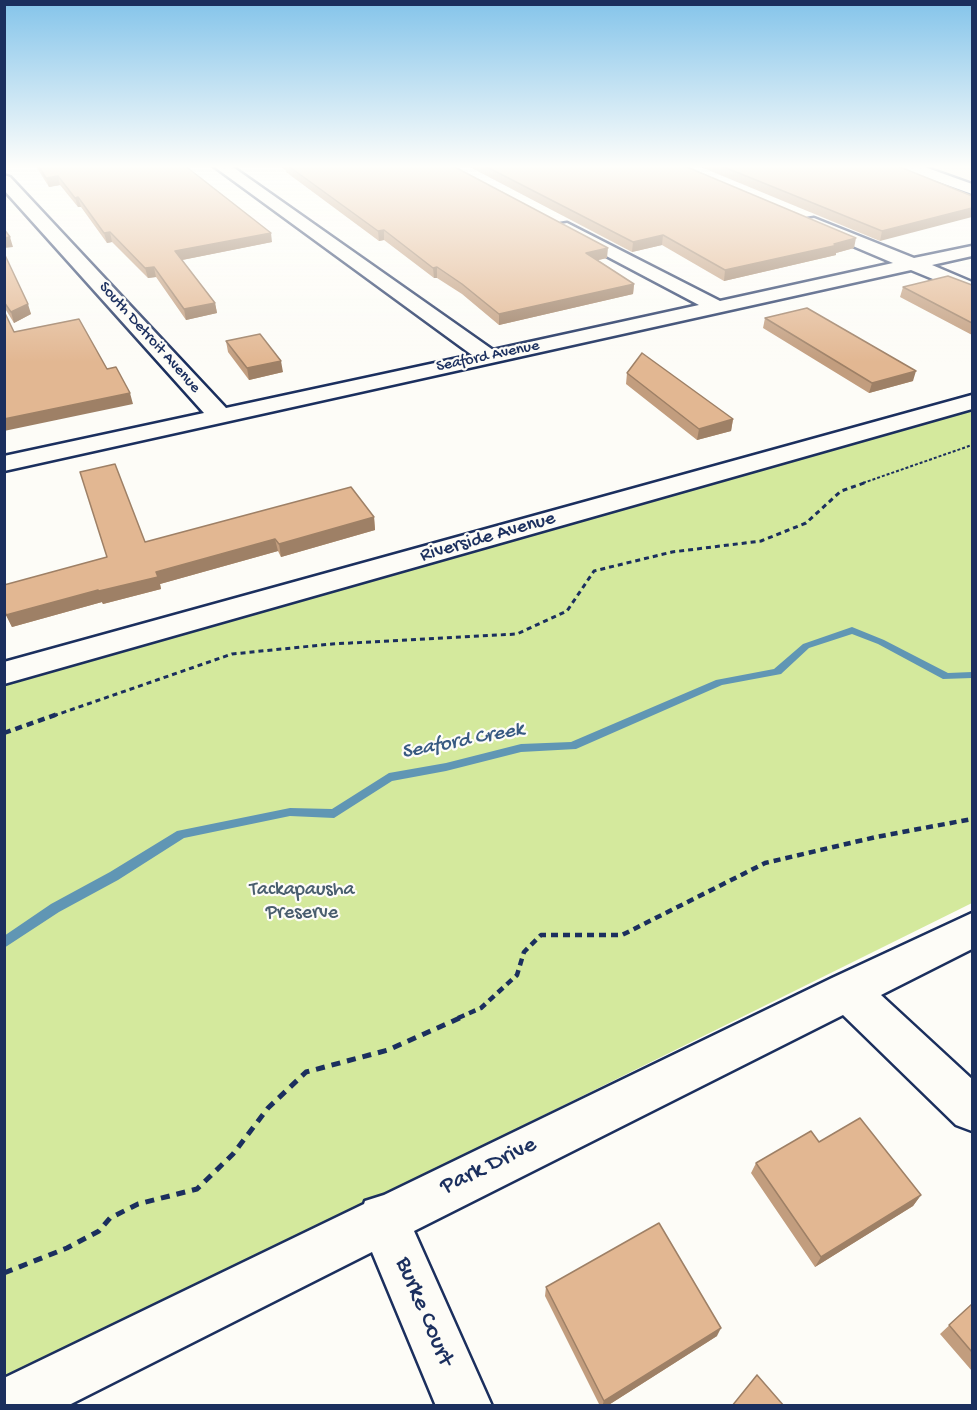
<!DOCTYPE html>
<style>
body{margin:0}
#map{position:relative;width:977px;height:1410px;overflow:hidden;background:#fdfcf7;font-family:"Gochi Hand",sans-serif}
canvas{display:block}
.frame{position:absolute;inset:0;border:6px solid #1b2f5e;pointer-events:none}
</style>
<div id="map">
<canvas width="977" height="1410"></canvas>
<div class="frame"></div>
</div>
<script>
const context = document.querySelector('canvas').getContext('2d');
context.lineJoin = 'round';
function fillPath(path, color) { context.fillStyle = color; context.fill(path, 'evenodd'); }
const poly = rows => new Path2D(rows.map(r => 'M' + r).join(''));
function trace(path, color, width, dash) { context.strokeStyle = color; context.lineWidth = width; context.lineCap = dash ? 'butt' : 'round'; context.setLineDash(dash || []); context.stroke(path); }
function write(font, color, halo, rows, align = 'center') {
  context.font = font + ' "Gochi Hand",sans-serif'; context.lineWidth = 4.5; context.setLineDash([]); context.textBaseline = 'middle'; context.strokeStyle = halo; context.fillStyle = color; for (const [text, x, y, turn = 0] of rows) {
    context.save(); context.translate(x, y); context.rotate((+turn || 0) * Math.PI / 180); context.textAlign = isNaN(turn) ? turn : align; if (halo) context.strokeText(text, 0, 0); context.fillText(text, 0, 0); context.restore();
  }
}
const built = poly([
 [916,165,972,165,972,185]
]);
const green = poly([
 [972,405,972,903,5,1382,5,677]
]);
const stream = poly([
 [852,627,884,640,948,673,972,672,972,678,943,679,878,644,852,634,809,648,781,674,722,685,576,749,521,752,446,771,392,781,334,818,290,816,184,838,118,880,59,912,4,948,4,936,51,904,110,872,177,831,290,808,332,809,389,773,446,763,521,744,571,742,716,680,774,669,803,644,852,627]
]);
const pathFar3 = poly([
 [863,483,972,445]
]);
const pathFar2 = poly([
 [53,716,232,654,332,644,517,634,567,611,594,571,672,552,761,541,806,523,841,491,867,482]
]);
const pathFar1 = poly([
 [4,733,58,714],
 [458,1018,481,1008,517,975,524,952,541,935,622,935,765,863,876,837,972,819]
]);
const path = poly([
 [4,1273,67,1248,99,1231,110,1218,138,1204,197,1189,233,1154,268,1108,306,1072,388,1050,462,1017]
]);
const minor = poly([
 [212,165,230,165,493,350,699,305,561,232,558,228,561,224,567,223,720,301,893,263,808,227,805,223,808,219,814,218,914,258,972,246,972,256,932,265,972,282,972,295,911,270,4,471,4,456,204,413,4,190,4,175,10,177,226,408,472,355,212,165],
 [897,165,919,165,972,184,972,194,900,168,897,165],
 [972,395,972,409,4,684,4,662,972,395],
 [972,913,972,949,881,995,972,1079,972,1131,956,1125,843,1015,414,1231,492,1406,436,1406,372,1252,67,1406,4,1406,4,1378,364,1204,365,1201,384,1195,832,978,972,913]
]);
const wall = poly([
 [35,165,184,165,272,242,182,260,215,303,217,313,186,320,156,277,148,278,112,242,107,243,81,207,78,207,60,185,49,187],
 [278,165,451,165,607,258,598,260,634,284,633,294,499,325,462,294,437,278,434,278,384,240,379,241,286,172,286,170],
 [466,165,682,165,854,248,836,253,836,255,724,281,662,245,632,252],
 [696,165,895,165,972,196,880,241],
 [4,253,31,314,14,323,4,307],
 [972,285,972,335,900,297,903,287],
 [765,318,913,381,869,393,763,328],
 [226,341,283,372,249,380,228,352],
 [627,373,733,419,731,431,697,440,626,384],
 [374,517,375,530,281,557,278,551,160,584,161,589,103,604,102,602,12,627,6,615,107,557,145,542],
 [819,1142,921,1195,913,1206,815,1267,751,1173,756,1163],
 [546,1287,717,1336,607,1406,600,1406,545,1296],
 [972,1304,972,1371,940,1334]
]);
const shadedWall = poly([
 [58,176,60,185,49,187,46,178],
 [78,197,81,207,78,207,75,198],
 [972,208,972,217,880,241,882,231],
 [384,230,384,240,379,241,378,231],
 [110,232,112,242,107,243,104,233],
 [271,233,272,242,177,261,175,251],
 [663,235,662,245,632,252,633,242],
 [10,237,13,247,4,248,4,238],
 [856,238,854,248,836,253,836,255,724,281,725,270],
 [608,248,607,258,586,263,586,253],
 [154,267,156,277,148,278,145,268],
 [437,267,437,278,434,278,433,268],
 [634,284,633,294,499,325,499,314],
 [215,303,217,313,186,320,184,309],
 [28,304,31,314,14,323,11,312],
 [281,361,283,372,249,380,247,368],
 [916,371,913,381,869,393,872,383],
 [130,393,133,404,4,431,4,419],
 [733,419,731,431,697,440,699,429],
 [374,517,375,530,281,557,279,544],
 [275,539,278,551,160,584,161,589,103,604,102,602,12,627,6,615,98,590,156,572],
 [921,1195,913,1206,815,1267,821,1257],
 [721,1328,717,1336,607,1406,602,1406,604,1401]
]);
const building = poly([
 [38,165,184,165,271,233,175,251,215,303,184,309,154,267,145,268,110,232,104,233,78,197,75,198,58,176,46,178,38,165],
 [287,165,451,165,608,248,586,253,634,284,499,314,462,284,437,267,433,268,384,230,378,231,287,165],
 [483,165,682,165,856,238,834,244,838,245,725,270,663,235,633,242,483,165],
 [719,165,895,165,972,196,972,208,882,231,719,165],
 [4,229,10,237,4,238,4,229],
 [4,253,28,304,11,312,4,302,4,253],
 [948,276,972,285,972,323,903,287,948,276],
 [807,308,916,371,872,383,765,318,807,308],
 [4,311,14,332,79,319,107,369,116,367,130,393,4,419,4,311],
 [260,334,281,361,247,368,226,341,260,334],
 [642,353,733,419,699,429,627,373,642,353],
 [115,464,145,542,351,487,374,517,279,544,275,539,156,572,158,577,99,591,98,590,6,615,4,608,4,585,107,557,80,472,115,464],
 [860,1118,921,1195,821,1257,756,1163,811,1131,819,1142,860,1118],
 [659,1223,721,1328,604,1401,546,1287,659,1223],
 [972,1304,972,1352,949,1325,972,1304],
 [757,1375,784,1406,732,1406,757,1375]
]);
const farStreetnames = [
 ["South Detroit Avenue",149,338,48],
 ["Seaford Avenue",488,357,-12]
];
const streetNames = [
 ["Riverside Avenue",488,538,-16]
];
const parkNames = [
 ["Tackapausha",302,891],
 ["Preserve",302,914]
];
const waterNames = [
 ["Seaford Creek",463,742,-11]
];
const nearStreetnames = [
 ["Park Drive",489,1167,-26],
 ["Burke Court",423,1312,67]
];
fillPath(built, '#f5e7d9');
fillPath(green, '#d4e99d');
fillPath(stream, '#6096b4');
trace(minor, '#1b2f5e', 5);
trace(pathFar3, '#1b2f5e', 2, [3, 2]);
trace(pathFar2, '#1b2f5e', 3, [5, 4]);
trace(pathFar1, '#1b2f5e', 4.5, [7, 5]);
trace(path, '#1b2f5e', 5, [9, 7]);
fillPath(minor, '#fdfcf7');
fillPath(wall, '#c29d7e');
fillPath(shadedWall, '#9e8066');
fillPath(building, '#e2b792');
trace(building, '#9e8066', 1.5);
const sky = context.createLinearGradient(0, 0, 0, 362);
sky.addColorStop(0, '#84c4ea');
sky.addColorStop(0.46, '#fefefb');
sky.addColorStop(1, '#fefefb00');
context.fillStyle = sky;
context.fillRect(0, 0, 977, 362);
write('16px', '#1b2f5e', '#fdfcf7', farStreetnames);
write('20px', '#1b2f5e', '#fdfcf7', streetNames);
write('20px', '#495e6e', '#fdfcf7', parkNames);
write('italic 21px', '#385a82', '#fdfcf7', waterNames);
write('24px', '#1b2f5e', '#fdfcf7', nearStreetnames);
</script>
